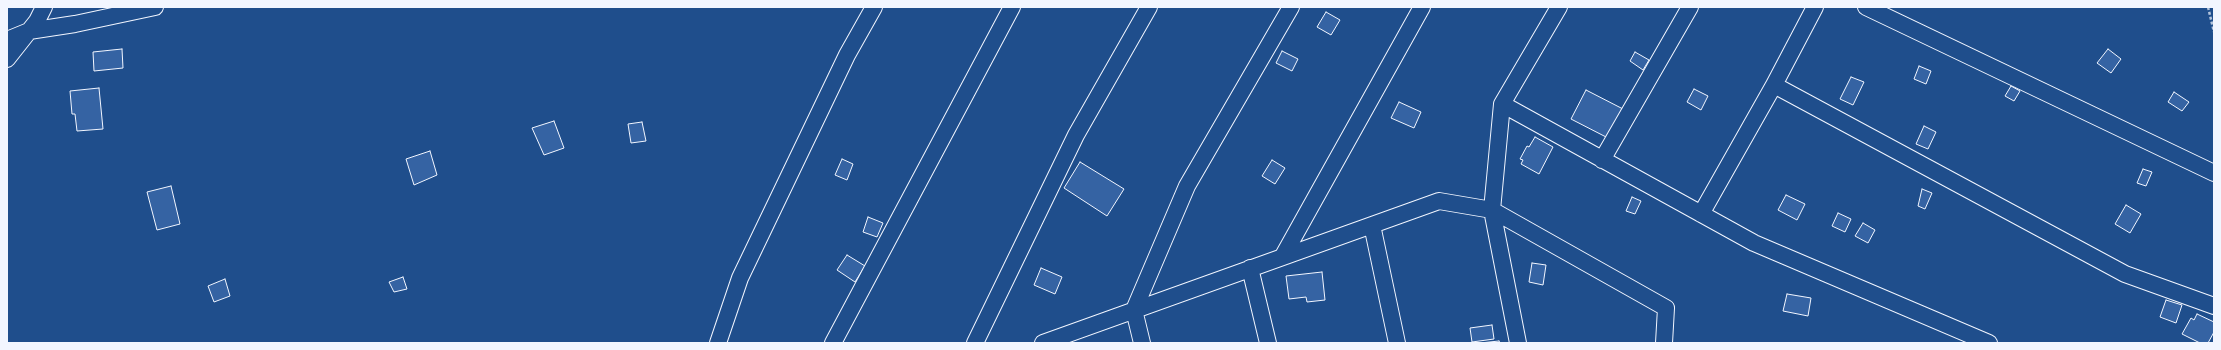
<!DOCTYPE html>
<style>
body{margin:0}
#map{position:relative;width:2221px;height:350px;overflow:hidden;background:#1f4e8c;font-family:Inter,sans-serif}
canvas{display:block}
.frame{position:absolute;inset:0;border:8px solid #f2f6ff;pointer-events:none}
</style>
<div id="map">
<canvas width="2221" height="350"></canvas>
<div class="frame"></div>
</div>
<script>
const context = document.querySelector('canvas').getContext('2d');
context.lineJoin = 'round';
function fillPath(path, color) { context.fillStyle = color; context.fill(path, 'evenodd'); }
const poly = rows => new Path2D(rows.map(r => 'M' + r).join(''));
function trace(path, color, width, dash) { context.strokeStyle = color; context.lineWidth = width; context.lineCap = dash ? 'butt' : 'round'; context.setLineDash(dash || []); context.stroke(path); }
const building = poly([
 [1326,12,1340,20,1331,35,1317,27,1326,12],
 [122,49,123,68,94,71,93,52,122,49],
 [2108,49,2121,59,2111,73,2097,63,2108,49],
 [1282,51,1298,59,1292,71,1276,63,1282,51],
 [1635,52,1649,60,1643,70,1630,61,1635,52],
 [1919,66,1931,71,1926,84,1914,79,1919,66],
 [1851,77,1864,82,1853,105,1840,99,1851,77],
 [2011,86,2020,91,2014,101,2005,96,2011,86],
 [99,88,103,129,77,131,75,114,72,114,70,91,99,88],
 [1694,89,1708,96,1701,110,1687,102,1694,89],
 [1586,90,1623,109,1608,138,1571,119,1586,90],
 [2174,92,2189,102,2182,111,2168,102,2174,92],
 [1399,102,1421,112,1414,128,1391,118,1399,102],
 [554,121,564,148,544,155,532,128,554,121],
 [642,122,646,141,631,143,628,124,642,122],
 [1924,126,1936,132,1928,149,1916,144,1924,126],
 [1535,137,1553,147,1539,174,1521,164,1523,160,1520,159,1527,146,1529,147,1535,137],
 [430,151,437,175,414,185,406,159,430,151],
 [842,159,853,164,847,180,835,175,842,159],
 [1272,160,1285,168,1275,184,1262,176,1272,160],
 [1080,162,1124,189,1107,216,1064,188,1080,162],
 [2143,169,2152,172,2146,186,2137,183,2143,169],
 [171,186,180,224,157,230,147,192,171,186],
 [1922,189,1932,193,1925,209,1918,206,1922,189],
 [1786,195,1805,204,1797,220,1778,210,1786,195],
 [1632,197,1641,201,1635,214,1626,211,1632,197],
 [2126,205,2141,214,2130,233,2115,224,2126,205],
 [1838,213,1851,219,1845,232,1832,226,1838,213],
 [868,217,883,223,877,237,863,232,868,217],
 [1863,223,1875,230,1868,243,1855,236,1863,223],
 [847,255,865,266,855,282,837,270,847,255],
 [1532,263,1546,265,1543,285,1529,282,1532,263],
 [1041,268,1062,277,1055,294,1034,285,1041,268],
 [1322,272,1325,300,1307,302,1306,297,1289,299,1286,276,1322,272],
 [403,277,407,289,394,292,389,282,403,277],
 [225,279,230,296,214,302,208,286,225,279],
 [1787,294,1811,298,1808,316,1783,311,1787,294],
 [2166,300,2182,305,2176,323,2160,317,2166,300],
 [2197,314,2214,322,2214,332,2208,343,2200,343,2182,334,2191,318,2194,320,2197,314],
 [1492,325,1494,339,1472,342,1470,328,1492,325],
 [1499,341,1500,343,1480,343,1499,341]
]);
const path = poly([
 [2208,7,2214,32]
]);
const minor = poly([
 [1866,7,2214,173],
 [7,40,29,31,75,24,155,7],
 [7,59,37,21,44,7],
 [1774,85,2125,274,2214,306],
 [1502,104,1754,243,1989,343],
 [1602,160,1690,7],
 [1701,214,1774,85,1815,7],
 [1372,225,1397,343],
 [1283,256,1422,7],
 [1250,268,1268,343],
 [718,343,740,278,847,55,874,7],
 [833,343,1012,7],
 [975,343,1076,135,1149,7],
 [1043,343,1439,201,1492,210,1666,308,1664,343],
 [1142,343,1134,310,1187,186,1291,7],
 [1518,343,1492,210,1502,104,1559,7]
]);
fillPath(building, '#3563a3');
trace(building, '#f2f6ff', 1);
trace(minor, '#f2f6ff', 18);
trace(path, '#b3c4dc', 2.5, [3, 2]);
trace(minor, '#1f4e8c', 16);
</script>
